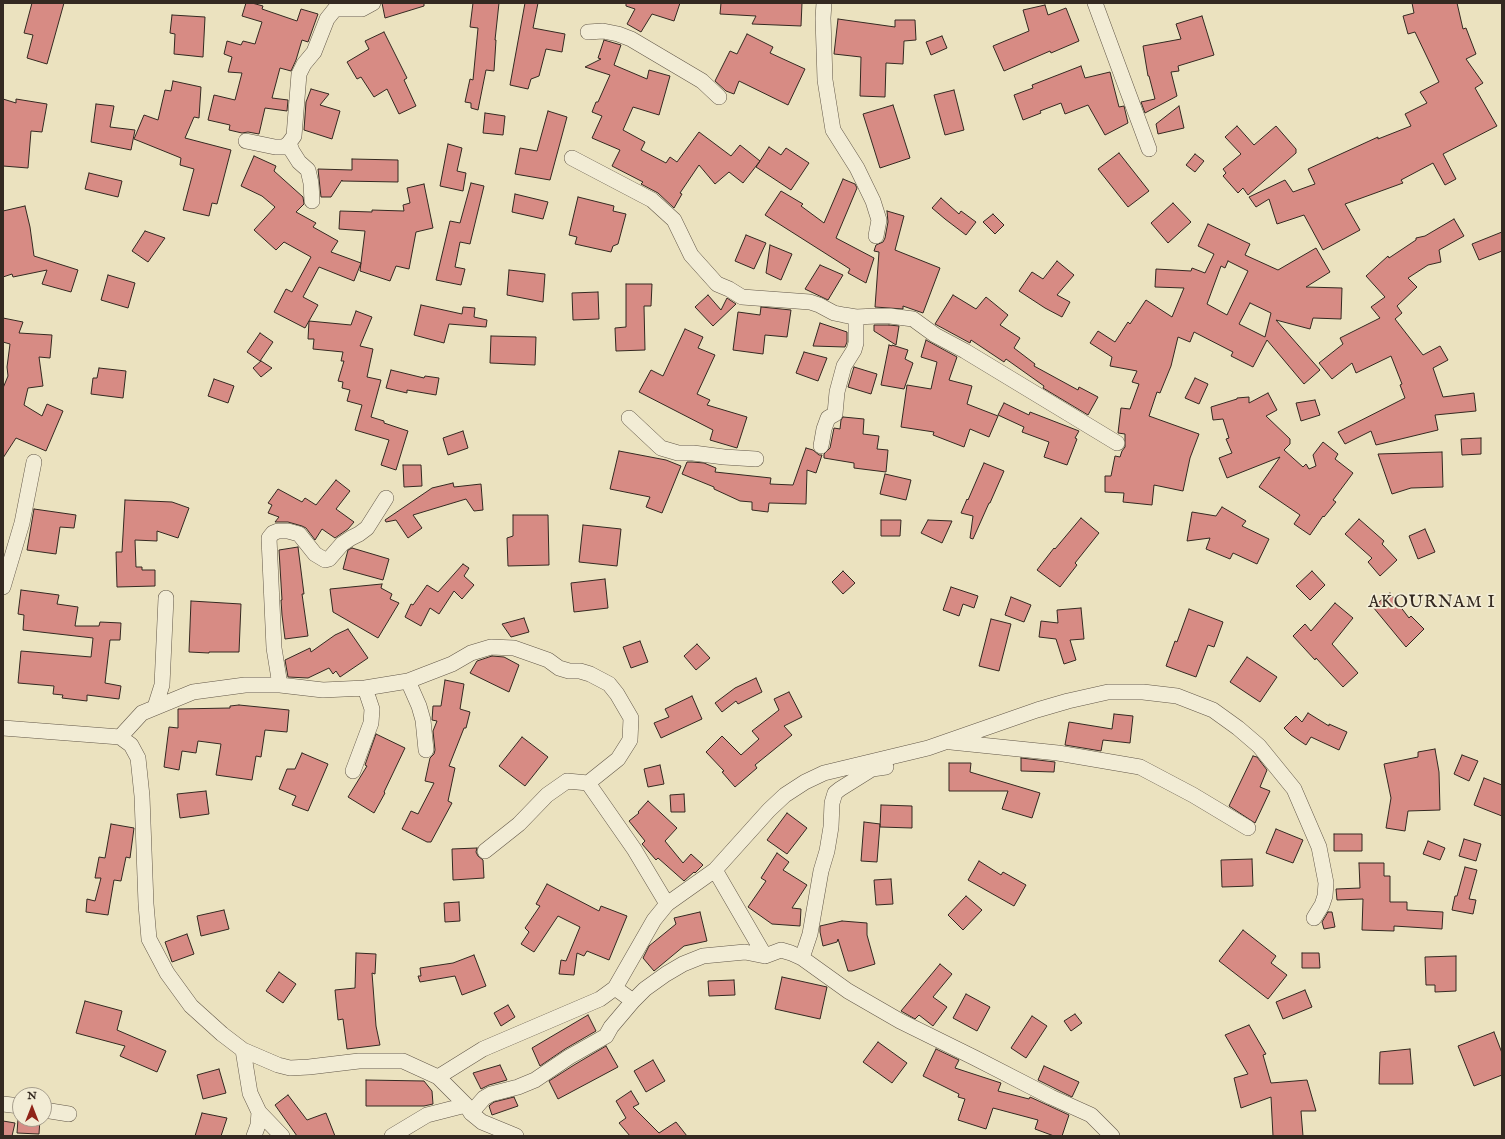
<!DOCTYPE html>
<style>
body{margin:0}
#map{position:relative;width:1505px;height:1139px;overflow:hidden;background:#ebe2bf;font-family:"IM FELL English",serif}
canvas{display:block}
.frame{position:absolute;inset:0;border:4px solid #342921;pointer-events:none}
.north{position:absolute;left:12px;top:1087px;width:40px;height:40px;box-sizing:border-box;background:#f2ecd5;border:1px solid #a69e8d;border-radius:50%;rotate:0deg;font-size:11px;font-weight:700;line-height:16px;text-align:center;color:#342921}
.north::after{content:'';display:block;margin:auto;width:14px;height:18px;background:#8f2418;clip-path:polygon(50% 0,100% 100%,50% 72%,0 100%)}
</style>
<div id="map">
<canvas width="1505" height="1139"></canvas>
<div class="frame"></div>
<div class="north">N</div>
</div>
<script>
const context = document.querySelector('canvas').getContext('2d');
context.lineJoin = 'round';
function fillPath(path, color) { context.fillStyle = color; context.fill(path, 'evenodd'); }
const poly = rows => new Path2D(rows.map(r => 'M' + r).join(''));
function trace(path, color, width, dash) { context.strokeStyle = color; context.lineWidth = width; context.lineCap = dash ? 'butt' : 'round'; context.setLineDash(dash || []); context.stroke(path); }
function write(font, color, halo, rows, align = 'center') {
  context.font = font + ' "IM FELL English",serif'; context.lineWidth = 3.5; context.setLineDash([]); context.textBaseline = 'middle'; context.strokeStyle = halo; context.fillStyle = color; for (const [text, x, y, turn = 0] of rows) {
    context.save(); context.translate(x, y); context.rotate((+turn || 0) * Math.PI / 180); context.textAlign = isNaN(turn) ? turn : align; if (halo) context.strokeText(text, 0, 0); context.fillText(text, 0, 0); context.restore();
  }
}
const building = poly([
 [32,3,64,3,47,64,27,58,33,35,24,33,32,3],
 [246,3,252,3,263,6,262,9,297,21,301,9,318,14,308,42,302,40,296,60,291,71,280,68,272,98,288,100,287,111,265,108,259,134,248,132,242,133,229,130,230,125,208,120,214,95,235,100,242,73,228,72,232,57,224,54,227,41,241,45,243,41,255,44,262,22,242,16,246,3],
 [382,3,424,3,424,6,385,18,382,3],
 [473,3,499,3,495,40,496,40,494,71,486,70,478,110,471,108,471,103,465,102,470,79,473,80,478,28,470,27,473,3],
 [525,3,538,3,533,28,565,34,562,52,546,49,539,76,531,79,528,89,510,85,525,3],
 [626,3,680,3,674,21,652,14,641,32,627,24,635,9,626,6,626,3],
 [721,3,802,3,801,26,752,24,756,16,720,14,721,3],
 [1412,3,1457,3,1463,29,1466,28,1476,54,1466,59,1483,83,1475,88,1497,126,1443,154,1456,179,1445,185,1433,163,1401,180,1403,183,1345,204,1360,230,1323,250,1304,215,1277,224,1269,199,1256,207,1249,197,1285,180,1293,192,1315,184,1308,169,1378,137,1378,139,1411,126,1405,114,1427,103,1420,92,1439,82,1415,32,1408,34,1403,16,1414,13,1412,3],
 [1045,5,1048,15,1066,8,1079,41,1051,53,1050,51,1004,71,993,46,1029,31,1023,10,1045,5],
 [172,15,205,17,203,57,174,54,175,34,170,33,172,15],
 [1202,16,1214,55,1178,66,1179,71,1171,72,1177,96,1145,113,1141,102,1155,99,1149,76,1148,76,1143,46,1181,39,1176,24,1202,16],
 [838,19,895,27,895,20,915,20,916,40,904,41,903,64,886,63,885,97,860,96,861,57,834,54,838,19],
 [384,32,407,78,404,80,416,106,399,114,387,89,374,97,361,77,357,79,347,62,369,49,365,41,384,32],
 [747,34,773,47,770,53,805,69,788,105,739,81,734,94,726,91,715,81,730,51,737,54,747,34],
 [942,36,947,48,931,55,926,42,942,36],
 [604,40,621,45,614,65,647,79,649,70,670,76,659,115,633,107,623,130,645,142,641,150,666,163,670,157,677,162,699,132,731,156,740,145,760,161,743,183,729,172,715,184,699,165,680,193,682,194,674,208,658,193,641,184,643,182,612,166,620,150,592,138,602,116,592,112,596,102,598,102,610,75,585,67,601,59,598,58,604,40],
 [1081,66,1085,78,1110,72,1119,107,1124,106,1128,123,1105,135,1088,105,1065,114,1061,103,1040,111,1041,113,1023,120,1014,95,1033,88,1032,85,1081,66],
 [173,81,201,87,199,118,194,117,185,138,231,150,217,204,212,203,209,216,183,210,194,169,180,165,181,158,134,139,144,115,158,120,165,90,171,91,173,81],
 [311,89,329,94,320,105,340,111,332,139,304,130,306,102,311,89],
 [954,90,964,130,945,135,934,95,954,90],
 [3,99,16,103,16,99,47,104,42,132,31,131,28,168,3,166,3,99],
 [96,104,114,106,110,127,135,130,131,150,91,142,96,104],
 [893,105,910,158,880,168,863,114,893,105],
 [1179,106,1184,128,1158,134,1156,124,1179,106],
 [548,111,567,117,550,180,515,174,520,148,537,151,548,111],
 [485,113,505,116,503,135,483,133,485,113],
 [1237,126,1254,145,1276,126,1296,149,1296,153,1248,195,1243,188,1238,193,1223,176,1226,173,1223,169,1241,154,1225,137,1237,126],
 [448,144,462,148,457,171,466,173,463,191,440,186,448,144],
 [769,147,781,155,786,148,809,163,791,190,756,167,769,147],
 [1119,153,1149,191,1128,207,1098,169,1119,153],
 [1195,154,1204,161,1195,172,1186,165,1195,154],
 [254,156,276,166,274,171,303,197,304,204,296,212,316,223,313,227,338,241,331,252,361,263,354,281,319,267,303,297,318,305,305,328,274,312,286,289,292,292,311,257,284,242,276,250,254,230,275,207,262,196,241,186,254,156],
 [352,159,398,160,398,182,342,181,342,180,331,197,321,197,318,169,352,170,352,159],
 [89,173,122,181,118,197,85,189,89,173],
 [843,179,855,184,857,188,836,238,874,258,866,283,848,273,850,269,765,215,781,191,803,204,801,206,824,223,843,179],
 [471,183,484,186,470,244,460,242,455,267,465,269,461,285,436,280,450,221,460,223,471,183],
 [424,184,433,228,416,232,409,269,396,266,390,281,360,271,365,231,339,229,340,211,372,212,372,210,404,211,403,205,410,203,407,188,424,184],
 [515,194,548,202,543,219,512,212,515,194],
 [578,197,614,206,613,211,626,214,618,244,613,246,611,252,575,244,577,237,569,235,578,197],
 [941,198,959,214,961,211,976,222,966,235,945,219,932,208,941,198],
 [1173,203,1191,222,1168,243,1151,223,1173,203],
 [25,206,30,227,34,256,78,270,71,292,42,284,47,270,13,277,12,274,3,277,3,211,25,206],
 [887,211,904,216,895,250,940,268,923,313,903,306,903,309,875,307,879,252,874,251,876,245,883,242,885,238,888,222,887,211],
 [993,214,1004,225,995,234,983,222,993,214],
 [1454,219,1464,236,1439,250,1441,262,1428,265,1408,278,1417,287,1397,306,1402,313,1395,319,1423,355,1440,346,1448,360,1433,368,1443,397,1474,393,1476,411,1435,415,1438,430,1376,445,1371,431,1345,444,1338,432,1405,398,1400,385,1402,384,1391,356,1356,373,1352,363,1332,379,1319,363,1343,344,1340,338,1380,318,1371,307,1385,297,1366,276,1388,256,1389,258,1416,240,1416,238,1425,236,1454,219],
 [1208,224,1250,244,1245,255,1278,270,1316,248,1330,272,1306,287,1342,288,1341,319,1313,318,1310,329,1276,320,1320,370,1304,384,1267,340,1253,367,1231,356,1233,352,1194,332,1190,342,1178,337,1171,366,1160,393,1157,392,1149,416,1199,434,1190,458,1183,491,1154,485,1152,505,1123,502,1124,493,1105,492,1105,476,1111,476,1115,456,1120,457,1122,451,1125,447,1125,434,1118,433,1121,408,1130,409,1139,384,1132,382,1137,371,1110,366,1112,357,1090,343,1098,331,1115,342,1128,322,1130,324,1146,300,1172,317,1184,288,1155,287,1156,269,1191,271,1192,268,1205,273,1214,254,1198,246,1208,224],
 [1228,261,1248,271,1227,315,1207,304,1221,266,1225,268,1228,261],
 [1250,303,1271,313,1265,337,1239,324,1250,303],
 [145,231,165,238,148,262,132,251,145,231],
 [1502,232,1502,251,1479,260,1472,244,1502,232],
 [746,235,766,243,754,269,735,261,746,235],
 [770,245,792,254,781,280,766,273,770,245],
 [1057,261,1074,275,1057,295,1070,302,1062,317,1045,308,1019,291,1032,272,1043,279,1057,261],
 [820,265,843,275,828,300,805,289,820,265],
 [509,270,545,274,543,302,507,295,509,270],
 [108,275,135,283,128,308,101,300,108,275],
 [626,284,652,284,651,306,644,306,645,350,616,351,615,328,626,327,626,284],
 [598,292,599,319,573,320,572,293,598,292],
 [708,295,721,310,727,298,736,304,713,326,695,307,708,295],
 [953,295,976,309,986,297,1008,315,1000,325,1020,338,1014,348,1035,364,1034,366,1078,390,1079,387,1098,397,1088,415,1043,388,1044,386,1006,359,1004,362,971,340,970,343,935,324,953,295],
 [421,305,462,314,463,307,475,308,474,317,487,320,486,327,449,324,444,343,414,335,421,305],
 [761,307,791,310,787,337,765,335,763,354,733,350,738,312,760,315,761,307],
 [356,311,372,317,360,346,373,349,367,377,381,380,371,417,384,421,384,423,408,431,396,470,381,465,389,440,355,430,362,405,347,401,350,390,342,388,343,382,338,381,344,361,341,361,343,352,313,349,314,339,308,339,309,321,351,325,356,311],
 [3,318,23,322,19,333,52,335,50,358,39,357,43,386,28,388,24,405,42,416,47,404,63,411,46,451,16,438,3,458,3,388,8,376,7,367,10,344,3,342,3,318],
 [820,323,847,332,847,342,845,347,813,346,820,323],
 [889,325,899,326,896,345,874,331,874,325,889,325],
 [685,329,703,337,698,348,715,355,697,394,710,400,707,405,747,417,737,448,710,440,713,430,639,392,651,370,663,376,685,329],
 [260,333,273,342,260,361,247,352,260,333],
 [491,336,536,337,535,365,490,363,491,336],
 [926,340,957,357,949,380,972,386,967,404,998,416,989,437,970,429,964,447,933,435,934,432,901,427,907,385,931,389,937,362,921,357,926,340],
 [889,345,892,346,892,345,908,350,905,359,913,363,904,389,881,385,889,345],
 [804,352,827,358,818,381,796,373,804,352],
 [261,361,272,368,261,377,253,368,261,361],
 [854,367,877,374,871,394,848,387,854,367],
 [99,368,126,371,123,398,91,394,93,378,97,378,99,368],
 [391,370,424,378,425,376,439,378,436,395,407,390,407,393,386,388,391,370],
 [1195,378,1208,384,1199,404,1185,398,1195,378],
 [214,379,234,386,228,403,208,396,214,379],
 [1268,393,1277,410,1266,416,1290,439,1290,444,1284,450,1303,467,1306,464,1309,469,1316,466,1313,455,1323,442,1338,454,1335,459,1353,473,1333,500,1336,502,1324,517,1323,516,1310,535,1294,524,1300,515,1259,487,1280,457,1227,478,1219,458,1232,453,1226,439,1229,438,1223,419,1213,420,1211,407,1237,399,1237,398,1249,397,1249,403,1268,393],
 [1315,400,1320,415,1301,421,1296,403,1315,400],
 [1004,403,1029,415,1030,412,1079,431,1075,438,1077,439,1067,465,1044,457,1049,442,1022,432,1024,427,998,415,1004,403],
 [843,417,864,419,863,434,879,436,877,449,888,450,886,472,854,468,854,463,824,458,824,454,830,448,834,428,840,429,841,420,843,417],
 [463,431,468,448,448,455,443,438,463,431],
 [1481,438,1481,454,1462,455,1461,439,1481,438],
 [806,448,813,450,819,455,822,455,816,473,807,470,806,504,769,503,768,512,752,510,752,502,740,501,714,489,714,487,682,474,687,462,692,462,704,463,716,468,715,472,771,478,770,484,793,485,806,448],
 [619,451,666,460,681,466,662,513,646,507,650,497,610,489,619,451],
 [1442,452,1443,487,1411,488,1392,494,1378,454,1442,452],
 [984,463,1004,471,990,503,989,503,973,539,970,538,973,516,961,513,967,499,968,500,984,463],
 [403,465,421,465,422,486,404,487,403,465],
 [885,474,911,480,906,500,880,494,885,474],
 [336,480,350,491,336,509,354,522,348,529,335,538,322,529,315,540,306,528,302,526,288,522,275,522,279,517,268,513,272,505,268,503,278,489,302,502,305,498,316,505,336,480],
 [453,483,454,487,481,484,483,510,474,511,466,499,413,515,422,528,408,538,396,520,386,522,385,520,432,488,453,483],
 [125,500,172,502,189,508,178,538,157,531,157,541,135,540,136,567,142,567,142,570,155,570,155,586,117,587,116,552,122,552,125,500],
 [1222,507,1246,521,1242,526,1269,539,1257,564,1233,553,1230,559,1206,549,1210,538,1187,541,1192,512,1216,516,1222,507],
 [34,509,76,515,74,528,60,527,56,554,27,550,34,509],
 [513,515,548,515,549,565,508,566,507,538,513,536,513,515],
 [1081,518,1099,533,1075,563,1077,565,1060,587,1037,570,1054,548,1055,549,1081,518],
 [1359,519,1384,541,1382,544,1397,560,1380,576,1368,562,1372,558,1345,534,1359,519],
 [881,520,901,520,900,536,881,536,881,520],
 [928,520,952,521,942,543,921,533,928,520],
 [583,525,621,529,617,566,579,562,583,525],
 [1425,529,1435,552,1418,559,1409,536,1425,529],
 [298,547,304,594,302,594,308,636,285,639,282,615,281,600,282,600,279,550,298,547],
 [352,548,389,559,383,580,343,569,348,550,352,548],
 [463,564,469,568,464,576,474,585,462,599,454,591,439,614,430,608,421,626,405,617,411,604,413,605,427,585,438,592,463,564],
 [843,571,855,583,843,594,832,582,843,571],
 [1312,571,1325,585,1310,600,1296,586,1312,571],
 [605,579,608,608,574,612,571,583,605,579],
 [382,584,381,588,392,594,390,599,399,603,378,638,333,612,330,589,382,584],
 [951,587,978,596,974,608,963,604,959,616,943,610,951,587],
 [21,590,59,595,57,604,78,607,75,626,99,626,100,622,121,623,120,640,110,640,105,683,121,686,119,699,87,695,87,701,62,698,63,695,53,694,54,686,18,683,21,651,91,657,93,638,23,630,24,615,18,614,21,590],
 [1390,593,1409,618,1411,616,1424,629,1406,647,1373,607,1390,593],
 [1011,597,1031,605,1024,622,1005,615,1011,597],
 [191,601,241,604,239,652,209,652,209,653,189,652,191,601],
 [1335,603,1353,618,1332,644,1358,673,1343,687,1316,658,1315,660,1293,636,1305,624,1311,631,1335,603],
 [1081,608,1084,639,1070,640,1076,660,1064,664,1056,639,1039,637,1041,621,1058,623,1057,610,1081,608],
 [1189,609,1223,622,1214,647,1208,645,1196,677,1166,666,1175,641,1177,642,1189,609],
 [524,618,529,632,511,637,502,624,524,618],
 [991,619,1011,624,999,671,979,666,991,619],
 [348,629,368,658,340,677,336,671,333,674,329,668,308,678,288,677,285,660,310,648,311,652,335,635,348,629],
 [640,641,648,662,631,668,623,647,640,641],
 [697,644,710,658,696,670,684,656,697,644],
 [492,656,504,657,519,665,509,692,470,673,477,661,492,656],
 [1247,657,1277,677,1260,702,1230,682,1247,657],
 [756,678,762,692,738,704,736,701,722,712,715,703,735,688,756,678],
 [445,680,464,684,460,709,470,712,466,728,464,728,449,766,455,768,448,801,452,803,431,842,427,842,402,829,411,811,418,814,434,783,425,781,430,758,434,754,435,750,433,731,437,721,432,720,433,706,441,706,445,680],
 [789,692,802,717,784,726,792,735,755,765,757,768,735,787,722,772,724,771,706,752,722,736,741,755,759,739,752,731,779,710,774,699,789,692],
 [692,696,702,719,661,738,654,723,669,717,665,709,692,696],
 [239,705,289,710,287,732,265,730,261,757,256,756,252,780,216,775,221,744,198,741,196,753,182,751,179,770,164,767,169,727,178,728,178,709,230,708,230,706,239,705],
 [1308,713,1329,726,1329,724,1347,732,1339,750,1311,737,1306,745,1291,735,1284,728,1296,716,1302,722,1308,713],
 [1114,714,1133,716,1130,743,1103,740,1101,751,1065,745,1069,722,1112,729,1114,714],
 [376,734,405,748,384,792,385,793,374,813,348,797,367,766,365,765,376,734],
 [522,737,548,757,525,786,499,766,522,737],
 [1435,749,1439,772,1440,810,1408,811,1405,831,1386,828,1391,798,1384,764,1418,757,1418,752,1435,749],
 [302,753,328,764,308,811,292,805,296,796,279,789,287,769,295,769,302,753],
 [1462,755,1478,761,1469,781,1454,774,1462,755],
 [1253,756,1257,757,1267,770,1260,787,1270,791,1255,823,1229,806,1253,756],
 [1021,758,1055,762,1054,772,1021,771,1021,758],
 [949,763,971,763,970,772,1040,793,1032,818,1002,809,1008,791,949,791,949,763],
 [660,765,664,784,648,787,644,769,660,765],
 [1484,778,1502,785,1502,816,1474,805,1484,778],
 [206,791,209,814,180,818,177,794,206,791],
 [684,794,685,812,671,812,670,795,684,794],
 [648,801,677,828,665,841,683,863,691,854,703,865,695,873,694,872,684,881,658,858,656,860,642,844,645,841,629,821,639,813,638,812,648,801],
 [881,805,912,806,912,828,880,827,881,805],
 [787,813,807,828,787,854,767,840,787,813],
 [864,822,880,824,877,862,861,861,864,822],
 [111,824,134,828,130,858,126,857,121,881,114,880,108,915,86,912,87,899,95,901,101,878,95,878,99,857,105,858,111,824],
 [1276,829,1303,840,1293,863,1266,853,1276,829],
 [1334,834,1362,834,1362,851,1334,851,1334,834],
 [1464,839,1481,844,1476,861,1459,856,1464,839],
 [1428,841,1445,848,1440,860,1423,854,1428,841],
 [477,848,476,852,478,856,483,860,484,878,453,880,452,849,477,848],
 [777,853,789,862,783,870,807,885,792,908,801,909,800,926,772,924,748,907,766,881,761,878,777,853],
 [1252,859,1253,886,1222,887,1221,860,1252,859],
 [979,861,1001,875,1003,872,1026,885,1014,906,968,880,979,861],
 [1359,863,1384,863,1384,876,1390,876,1390,902,1407,902,1407,910,1443,912,1442,929,1394,926,1394,931,1362,930,1363,899,1337,900,1336,889,1360,888,1359,863],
 [1465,867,1477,870,1469,899,1476,900,1473,914,1452,910,1455,896,1457,896,1465,867],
 [891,879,893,904,876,905,874,880,891,879],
 [547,884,599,911,601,906,627,916,609,960,587,951,584,956,577,953,574,975,559,974,561,960,566,961,580,927,558,916,534,952,521,944,529,932,525,928,540,906,536,904,547,884],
 [966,896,982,910,963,930,948,915,966,896],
 [459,902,460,921,445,922,444,903,459,902],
 [224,910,229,929,201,936,197,916,224,910],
 [700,912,707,941,684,946,654,971,643,958,649,946,676,924,674,918,700,912],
 [1328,912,1332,912,1335,927,1324,929,1322,922,1328,912],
 [842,921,867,923,867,935,875,964,852,971,848,971,838,939,837,942,823,946,820,932,820,926,842,921],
 [1243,930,1276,956,1271,963,1287,975,1268,999,1219,961,1243,930],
 [187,934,194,954,172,962,165,942,187,934],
 [356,953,376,954,375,974,372,973,376,1026,380,1045,347,1049,343,1019,338,1020,335,990,355,988,356,953],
 [1302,953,1319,953,1320,968,1302,968,1302,953],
 [474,955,486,986,462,995,455,976,420,982,418,976,421,976,420,968,453,963,474,955],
 [1456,956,1456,991,1435,992,1435,985,1426,985,1425,957,1456,956],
 [940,964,952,974,933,997,947,1007,933,1026,919,1015,915,1019,901,1011,940,964],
 [279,972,296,984,283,1003,266,991,279,972],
 [782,977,827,987,820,1019,775,1009,782,977],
 [734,980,735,995,709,996,708,981,734,980],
 [1305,990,1312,1007,1283,1019,1276,1002,1305,990],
 [966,994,990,1007,977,1031,953,1018,966,994],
 [85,1001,122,1011,117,1030,166,1051,157,1072,120,1056,125,1046,76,1033,85,1001],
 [508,1005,515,1017,501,1026,494,1013,508,1005],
 [1075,1014,1082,1023,1071,1031,1064,1021,1075,1014],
 [588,1015,596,1031,565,1049,540,1066,532,1048,588,1015],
 [1032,1016,1047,1026,1026,1058,1011,1048,1032,1016],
 [1249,1025,1266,1054,1263,1055,1271,1083,1307,1080,1316,1111,1301,1111,1303,1136,1273,1136,1271,1097,1241,1108,1234,1078,1248,1074,1225,1035,1249,1025],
 [1494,1032,1502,1053,1502,1075,1474,1086,1458,1046,1494,1032],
 [878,1042,907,1063,892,1083,863,1062,878,1042],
 [606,1046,618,1067,558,1099,549,1081,574,1065,606,1046],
 [936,1049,959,1060,955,1068,1001,1083,998,1091,1029,1099,1030,1097,1069,1115,1062,1136,1054,1136,1035,1129,1038,1120,993,1108,986,1129,958,1120,965,1099,958,1097,959,1094,923,1076,936,1049],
 [1410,1049,1413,1084,1379,1084,1380,1052,1410,1049],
 [653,1060,665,1081,646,1092,634,1071,653,1060],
 [500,1065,507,1080,489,1085,481,1089,473,1073,500,1065],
 [1044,1066,1079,1082,1072,1097,1038,1080,1044,1066],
 [219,1069,226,1093,203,1099,197,1075,219,1069],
 [366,1080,424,1081,432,1091,433,1104,424,1106,366,1106,366,1080],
 [631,1091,639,1104,633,1107,659,1133,676,1122,687,1136,630,1136,619,1123,626,1118,616,1101,631,1091],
 [288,1095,307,1120,326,1113,335,1136,297,1136,275,1105,288,1095],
 [514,1097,518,1106,492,1115,489,1106,490,1105,494,1102,514,1097],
 [202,1113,227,1118,221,1136,195,1136,202,1113],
 [18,1119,40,1119,39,1134,17,1133,18,1119],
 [3,1121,15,1123,12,1136,3,1136,3,1121]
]);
const minor = poly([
 [824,3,823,18,825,80,833,130,857,168,873,201,879,220,876,236],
 [1095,3,1149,149],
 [588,32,603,31,618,34,631,39,702,81,719,97],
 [246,141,275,147,284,147,289,143,294,136,299,74,304,64,314,52,327,19,335,9,362,9,373,3],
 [289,143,292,151,299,162,308,170,311,183,312,201],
 [572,158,652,200,674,220,691,255,717,284,729,289,742,297,810,302,819,305,834,313,844,315,856,317,877,316,890,316,913,319,935,335,965,351,1117,443],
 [629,418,661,448,678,453,693,453,724,457,756,459],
 [821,446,824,429,828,418,835,414,837,392,844,366,854,350,856,343,856,317],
 [3,587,22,523,34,462],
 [408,681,419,706,423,720,426,750],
 [280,685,274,648,269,538,273,533,278,531,288,531,299,534,315,554,325,560,329,559,342,544,351,538,359,534,367,528,386,498],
 [155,707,162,685,166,598],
 [3,728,120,737,142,713,193,692,245,685,280,685,323,690,365,688,408,681,452,664,471,653,491,647,514,648,548,660,559,668,569,671,580,671,590,674,609,684,617,694,631,718,630,740,618,759,588,783],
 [120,737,131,745,138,758,142,796,146,904,149,939,167,973,191,1006,222,1034,243,1050,278,1065,290,1068,309,1067,359,1061,403,1061,438,1077,466,1105,471,1113,482,1122,516,1136],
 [951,742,1058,753,1140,767,1193,795,1248,828],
 [353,771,371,723,372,709,365,688],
 [485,851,519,824,547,795,567,781,588,783,634,849,667,904],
 [715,870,765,956],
 [802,958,810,934,821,871,827,851,831,827,832,803,835,793,840,789,872,769,886,767],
 [615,988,654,920,667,904,715,870,769,810,785,795,805,782,824,773,928,748,1037,710,1068,701,1108,692,1143,692,1177,696,1213,710,1238,728,1259,746,1294,789,1319,847,1326,883,1325,896,1322,905,1314,918],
 [243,1050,250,1093,259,1112,282,1136],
 [438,1077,483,1049,600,999,615,988,633,1001,645,989,666,974,683,964,703,956,745,952,765,956,781,950,791,953,802,958,848,991,900,1021,975,1058,1051,1097,1091,1115,1112,1136],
 [3,1104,20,1106],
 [44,1110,69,1114],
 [471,1113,484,1098,491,1094,518,1087,535,1080,569,1057,606,1036,611,1027,633,1001],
 [254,1136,258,1125,259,1112],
 [392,1136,427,1115,466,1105]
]);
const quarterNames = [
 ["AKOURNAM I",1432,604]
];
fillPath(building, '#d78b84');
trace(building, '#342921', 1);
trace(minor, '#625748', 16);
trace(minor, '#f2ecd5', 15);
context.letterSpacing = '1px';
write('17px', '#342921', '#f2ecd5', quarterNames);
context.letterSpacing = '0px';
</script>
